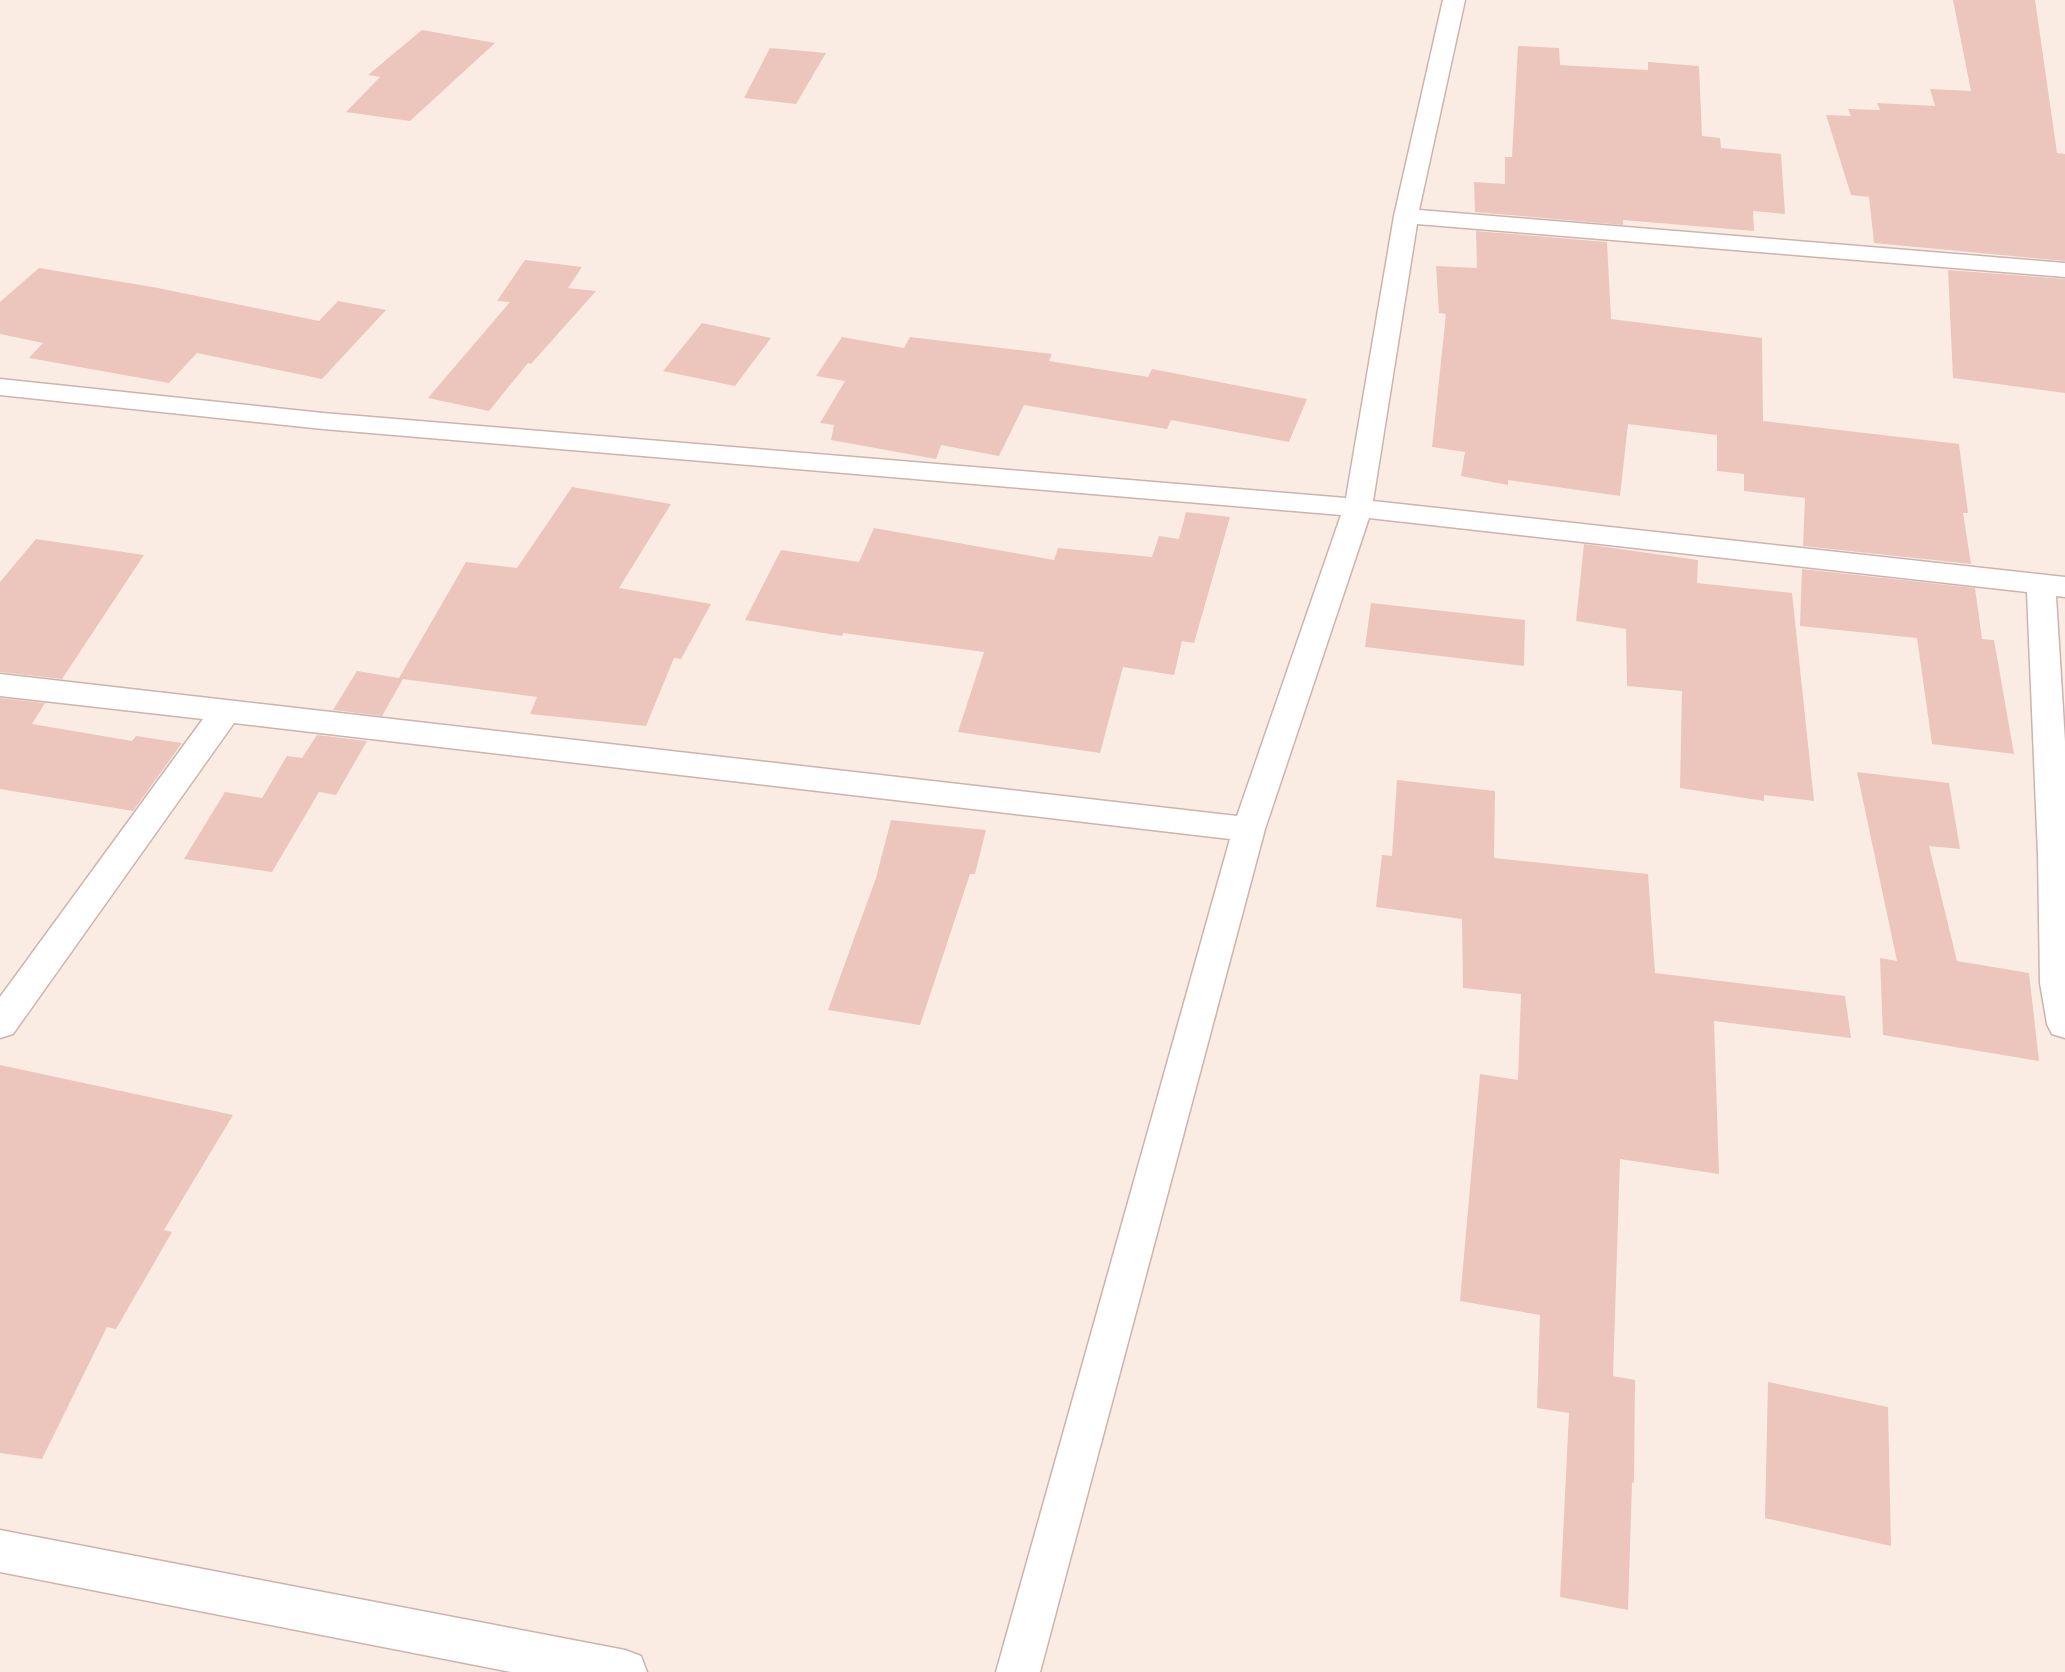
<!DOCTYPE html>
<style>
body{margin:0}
canvas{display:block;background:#faece3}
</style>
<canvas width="2065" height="1672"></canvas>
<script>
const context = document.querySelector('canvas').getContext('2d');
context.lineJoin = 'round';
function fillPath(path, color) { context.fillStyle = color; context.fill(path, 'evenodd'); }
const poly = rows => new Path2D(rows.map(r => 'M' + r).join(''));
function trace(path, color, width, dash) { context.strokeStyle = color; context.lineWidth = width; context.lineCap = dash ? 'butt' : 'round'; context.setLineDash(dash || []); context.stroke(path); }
const building = poly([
 [1953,0,2035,0,2057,153,2065,154,2065,261,1874,243,1869,197,1851,195,1826,115,1851,116,1848,109,1880,110,1877,103,1935,106,1930,89,1971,91],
 [422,30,495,43,410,121,346,112,380,77,368,75],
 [1518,46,1559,48,1560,65,1648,70,1648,62,1699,66,1702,136,1720,138,1721,148,1781,154,1785,214,1753,211,1754,231,1623,220,1623,225,1475,212,1474,182,1505,184,1505,157,1512,157],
 [770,48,826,53,796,104,744,98],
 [1476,231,1607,242,1611,319,1762,338,1763,421,1959,444,1968,513,1963,513,1971,564,1803,546,1805,498,1744,491,1744,474,1717,471,1717,435,1628,424,1620,496,1508,480,1508,485,1461,476,1465,452,1432,447,1446,314,1439,313,1436,266,1477,268],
 [525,260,582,267,568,288,596,291,531,364,528,363,489,411,428,398,510,302,497,301],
 [39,268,158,288,319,321,338,301,386,310,322,379,197,353,169,383,29,358,43,343,0,334,0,302],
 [1948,270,2065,279,2065,393,1953,378],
 [702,323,771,338,735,386,663,371],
 [842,337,904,348,910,337,1052,354,1049,361,1148,377,1152,369,1307,399,1289,442,1171,420,1167,429,1024,405,999,456,941,445,936,459,831,440,834,425,820,423,845,381,816,376],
 [572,487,671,504,619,588,711,604,681,659,674,658,646,726,530,714,537,697,403,679,382,716,333,710,357,671,399,678,466,562,517,568],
 [1186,512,1230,517,1194,643,1182,641,1174,675,1123,667,1100,753,958,732,984,652,843,633,842,636,745,620,781,550,859,562,874,528,1054,560,1058,548,1152,557,1159,536,1179,539],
 [36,539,144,555,62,679,0,672,0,582],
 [1584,544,1698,560,1697,583,1792,593,1814,801,1764,795,1764,801,1680,788,1682,691,1627,686,1626,629,1576,621],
 [1802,569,1975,588,1982,639,1994,640,2014,754,1932,744,1917,638,1800,626],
 [1371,603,1525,620,1524,666,1365,647],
 [0,698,45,703,32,724,132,741,136,736,182,743,133,811,0,789],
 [317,735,367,741,336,795,319,792,272,872,184,859,225,792,262,798,287,756,302,758],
 [1857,772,1949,783,1960,849,1929,846,1957,961,2029,973,2039,1061,1883,1035,1880,958,1897,961],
 [1397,780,1495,791,1494,858,1648,874,1655,973,1845,996,1851,1038,1714,1021,1719,1174,1620,1159,1613,1376,1635,1380,1634,1483,1632,1482,1628,1610,1560,1597,1569,1413,1537,1408,1540,1315,1460,1301,1480,1074,1518,1080,1521,994,1463,988,1462,919,1376,907,1382,855,1392,856],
 [891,820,986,830,975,874,970,874,920,1025,828,1010,876,878],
 [0,1065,233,1115,164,1230,172,1232,116,1329,107,1327,42,1459,0,1453],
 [1768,1382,1888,1407,1891,1546,1765,1518]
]);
const minor = poly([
 [1443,0,1465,0,1419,210,2065,263,2065,277,1417,224,1373,501,2065,577,2065,597,2056,596,2065,742,2065,1038,2052,1034,2047,1024,2040,983,2038,855,2027,592,1369,518,1265,829,1040,1672,996,1672,1230,839,234,723,13,1034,0,1038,0,997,203,719,0,696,0,674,1237,816,1341,515,323,429,0,395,0,379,323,413,1346,498,1394,216,1443,0],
 [0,1530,625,1650,641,1656,647,1672,511,1672,0,1572,0,1530]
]);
fillPath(building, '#ecc6bd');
trace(minor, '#ccb4ad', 3);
fillPath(minor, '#fff');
</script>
